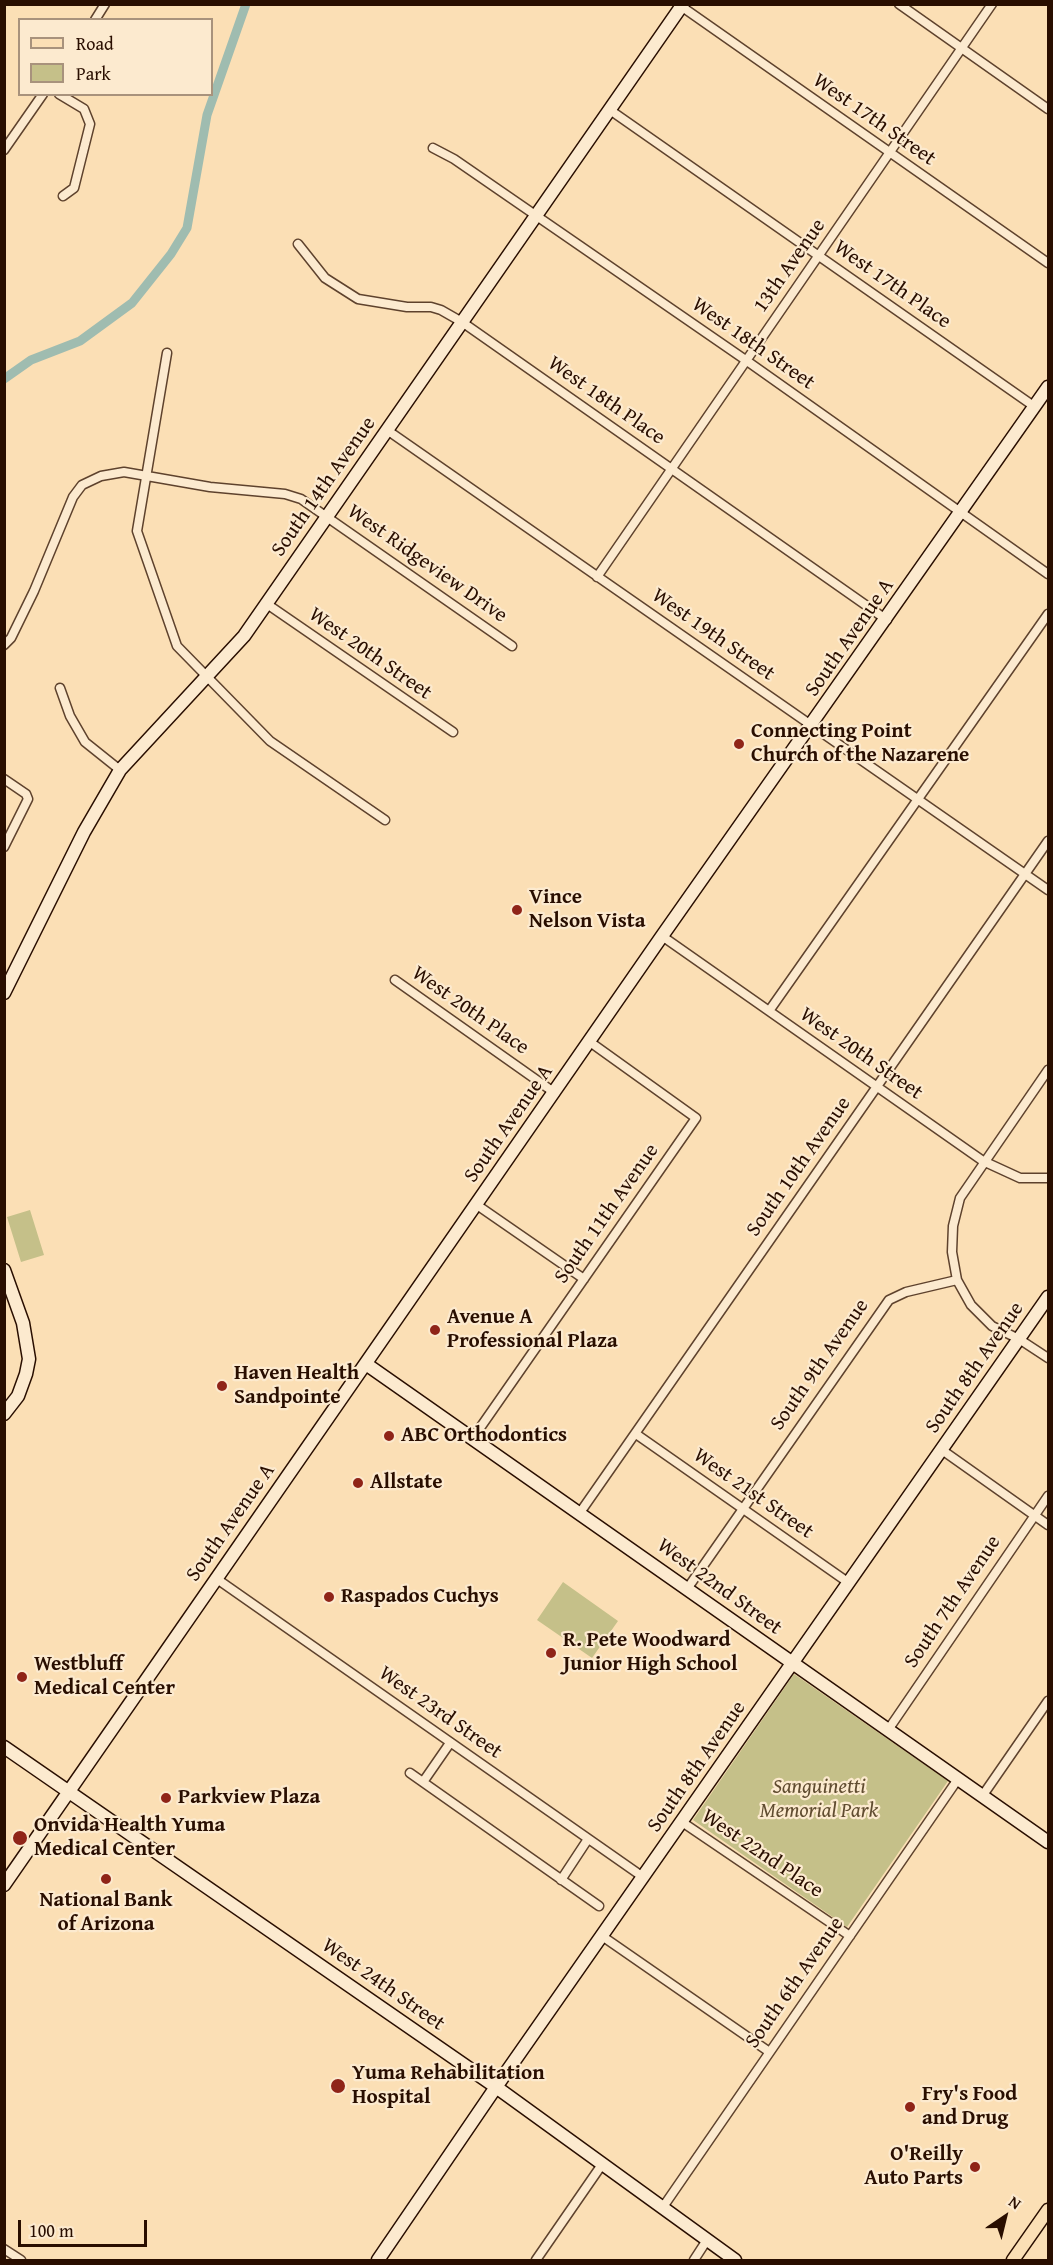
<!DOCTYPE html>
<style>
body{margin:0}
#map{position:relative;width:1053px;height:2265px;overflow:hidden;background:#fbdfb5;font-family:"Gentium Book Plus",serif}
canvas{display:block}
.frame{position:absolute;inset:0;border:6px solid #290e00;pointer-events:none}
.legend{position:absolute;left:18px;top:18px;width:195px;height:78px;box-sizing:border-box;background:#fceacf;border:2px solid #a8927c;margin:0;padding:8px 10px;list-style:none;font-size:18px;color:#290e00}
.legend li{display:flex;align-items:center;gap:12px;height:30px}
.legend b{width:30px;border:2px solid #a8927c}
.north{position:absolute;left:975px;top:2187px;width:60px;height:60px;-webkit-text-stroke:4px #fceacf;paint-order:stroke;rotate:35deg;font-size:16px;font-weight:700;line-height:24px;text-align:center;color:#290e00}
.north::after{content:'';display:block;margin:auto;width:21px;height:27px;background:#290e00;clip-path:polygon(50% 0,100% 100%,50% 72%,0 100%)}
.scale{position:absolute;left:18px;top:2220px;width:129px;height:27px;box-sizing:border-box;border:3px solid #290e00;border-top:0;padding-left:8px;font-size:18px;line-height:21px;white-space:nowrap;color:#290e00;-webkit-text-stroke:4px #fceacf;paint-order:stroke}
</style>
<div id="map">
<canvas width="1053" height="2265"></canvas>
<div class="frame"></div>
<ul class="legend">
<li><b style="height:8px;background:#fbdfb5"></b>Road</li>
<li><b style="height:16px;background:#c5c089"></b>Park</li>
</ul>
<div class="north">N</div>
<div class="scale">100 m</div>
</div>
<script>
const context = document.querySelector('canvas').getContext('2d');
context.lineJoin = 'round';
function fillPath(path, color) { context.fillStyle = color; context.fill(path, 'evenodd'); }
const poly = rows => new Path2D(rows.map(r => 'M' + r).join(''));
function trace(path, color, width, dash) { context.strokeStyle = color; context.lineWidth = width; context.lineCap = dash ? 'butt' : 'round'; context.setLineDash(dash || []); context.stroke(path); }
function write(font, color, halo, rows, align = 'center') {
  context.font = font + ' "Gentium Book Plus",serif'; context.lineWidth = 4.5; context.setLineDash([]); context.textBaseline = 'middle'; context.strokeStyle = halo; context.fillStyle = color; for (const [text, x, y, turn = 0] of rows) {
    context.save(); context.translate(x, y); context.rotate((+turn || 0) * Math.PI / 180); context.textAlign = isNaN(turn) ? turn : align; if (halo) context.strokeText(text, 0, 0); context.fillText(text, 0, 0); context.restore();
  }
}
const green = poly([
 [30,1210,44,1255,21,1262,7,1217],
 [563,1582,618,1621,592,1658,537,1620],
 [794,1674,948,1781,847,1927,693,1820]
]);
const canal = poly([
 [4,379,31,360,80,341,132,303,171,254,187,228,207,115,246,4]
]);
const street = poly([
 [678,4,1048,263],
 [899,4,1048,109],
 [95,20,105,4],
 [59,94,84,109,90,124,74,188,63,196],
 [610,110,1035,407],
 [433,148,454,159,747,361,1048,574],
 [4,150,43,94],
 [298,244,325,278,358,299,407,307,431,307,441,310,462,322,887,620],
 [167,353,137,531,177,646,270,741,385,820],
 [387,430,1048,890],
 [597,577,992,4],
 [267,604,453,732],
 [4,645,11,638,34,591,73,497,82,485,101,476,124,472,210,487,285,494,301,499,512,646],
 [60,688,70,716,85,742,120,770],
 [4,779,26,794,28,799,4,847],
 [662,936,983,1161,1020,1178,1048,1178],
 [395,980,555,1093],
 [769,1011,1048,614],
 [1048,1070,960,1198,953,1226,952,1252,957,1280,971,1305,992,1326,1019,1339,1048,1358],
 [477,1205,584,1279],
 [636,1434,849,1583],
 [473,1438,696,1118,590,1042],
 [942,1450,1048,1525],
 [579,1514,1048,841],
 [217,1579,643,1877],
 [687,1589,889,1300,906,1292,957,1280],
 [888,1730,1048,1496],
 [410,1773,599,1906],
 [423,1782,450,1743],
 [983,1795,1048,1701],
 [682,1822,850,1936],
 [561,1880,588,1839],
 [602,1936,768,2051],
 [663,2207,958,1779],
 [4,2249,21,2260],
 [536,2260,603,2163],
 [694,2260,707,2240]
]);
const secondary = poly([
 [4,993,84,832,120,770,244,636,683,4],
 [4,1270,23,1323,29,1359,26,1374,18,1396,4,1414],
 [366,1364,1048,1842],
 [4,1747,496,2087,735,2260],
 [4,1885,662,936,1048,387],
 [378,2260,496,2087,1048,1297]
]);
const primary = poly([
 [1013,2260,1048,2210]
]);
const markers = [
 [739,744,6,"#8f2418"],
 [517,910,6,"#8f2418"],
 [435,1330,6,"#8f2418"],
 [222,1386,6,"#8f2418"],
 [389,1436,6,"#8f2418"],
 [358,1483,6,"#8f2418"],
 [329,1597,6,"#8f2418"],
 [551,1653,6,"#8f2418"],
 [22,1677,6,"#8f2418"],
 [166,1798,6,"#8f2418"],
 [20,1838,8,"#8f2418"],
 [106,1879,6,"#8f2418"],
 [338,2086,8,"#8f2418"],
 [910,2107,6,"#8f2418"],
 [975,2167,6,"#8f2418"]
];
const streetNames = [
 ["West 17th Street",874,120,35],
 ["13th Avenue",790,266,-55],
 ["West 17th Place",892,285,35],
 ["West 18th Street",753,344,35],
 ["West 18th Place",606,401,35],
 ["South 14th Avenue",324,487,-55],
 ["West Ridgeview Drive",427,564,35],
 ["West 19th Street",713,635,35],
 ["South Avenue A",850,638,-55],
 ["West 20th Street",370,654,35],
 ["West 20th Place",470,1011,35],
 ["West 20th Street",861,1054,35],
 ["South Avenue A",509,1124,-55],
 ["South 10th Avenue",799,1167,-55],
 ["South 11th Avenue",607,1214,-55],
 ["South 9th Avenue",820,1365,-55],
 ["South 8th Avenue",975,1368,-55],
 ["West 21st Street",753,1494,35],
 ["South Avenue A",231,1523,-55],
 ["West 22nd Street",719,1587,36],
 ["South 7th Avenue",953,1602,-56],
 ["West 23rd Street",440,1713,35],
 ["South 8th Avenue",697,1767,-55],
 ["West 22nd Place",762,1854,34],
 ["South 6th Avenue",795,1983,-55],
 ["West 24th Street",383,1985,35]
];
const poiNames = [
 ["Connecting Point",751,732],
 ["Church of the Nazarene",751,756],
 ["Vince",529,898],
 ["Nelson Vista",529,922],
 ["Avenue A",447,1318],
 ["Professional Plaza",447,1342],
 ["Haven Health",234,1374],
 ["Sandpointe",234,1398],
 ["ABC Orthodontics",401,1436],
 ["Allstate",370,1483],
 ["Raspados Cuchys",341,1597],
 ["R. Pete Woodward",563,1641],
 ["Junior High School",563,1665],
 ["Westbluff",34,1665],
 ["Medical Center",34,1689],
 ["Parkview Plaza",178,1798],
 ["Onvida Health Yuma",34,1826],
 ["Medical Center",34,1850],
 ["National Bank",106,1901,"center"],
 ["of Arizona",106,1925,"center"],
 ["Yuma Rehabilitation",352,2074],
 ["Hospital",352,2098],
 ["Fry's Food",922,2095],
 ["and Drug",922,2119],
 ["O'Reilly",963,2155,"right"],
 ["Auto Parts",963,2179,"right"]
];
const parkNames = [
 ["Sanguinetti",819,1788],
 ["Memorial Park",819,1812]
];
fillPath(green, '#c5c089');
trace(canal, '#9fbcb0', 9);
trace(street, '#5e422d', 11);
trace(secondary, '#290e00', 15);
trace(primary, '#290e00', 15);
trace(street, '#fceacf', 8);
trace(secondary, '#fceacf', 12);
trace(primary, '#fbdfb5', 12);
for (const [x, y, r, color] of markers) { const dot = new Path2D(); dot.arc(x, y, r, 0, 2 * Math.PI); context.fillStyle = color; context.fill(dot); trace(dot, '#fceacf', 2); }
write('21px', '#290e00', '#fceacf', streetNames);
write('bold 21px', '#290e00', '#fceacf', poiNames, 'left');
write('italic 21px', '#604c30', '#fceacf', parkNames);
</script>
